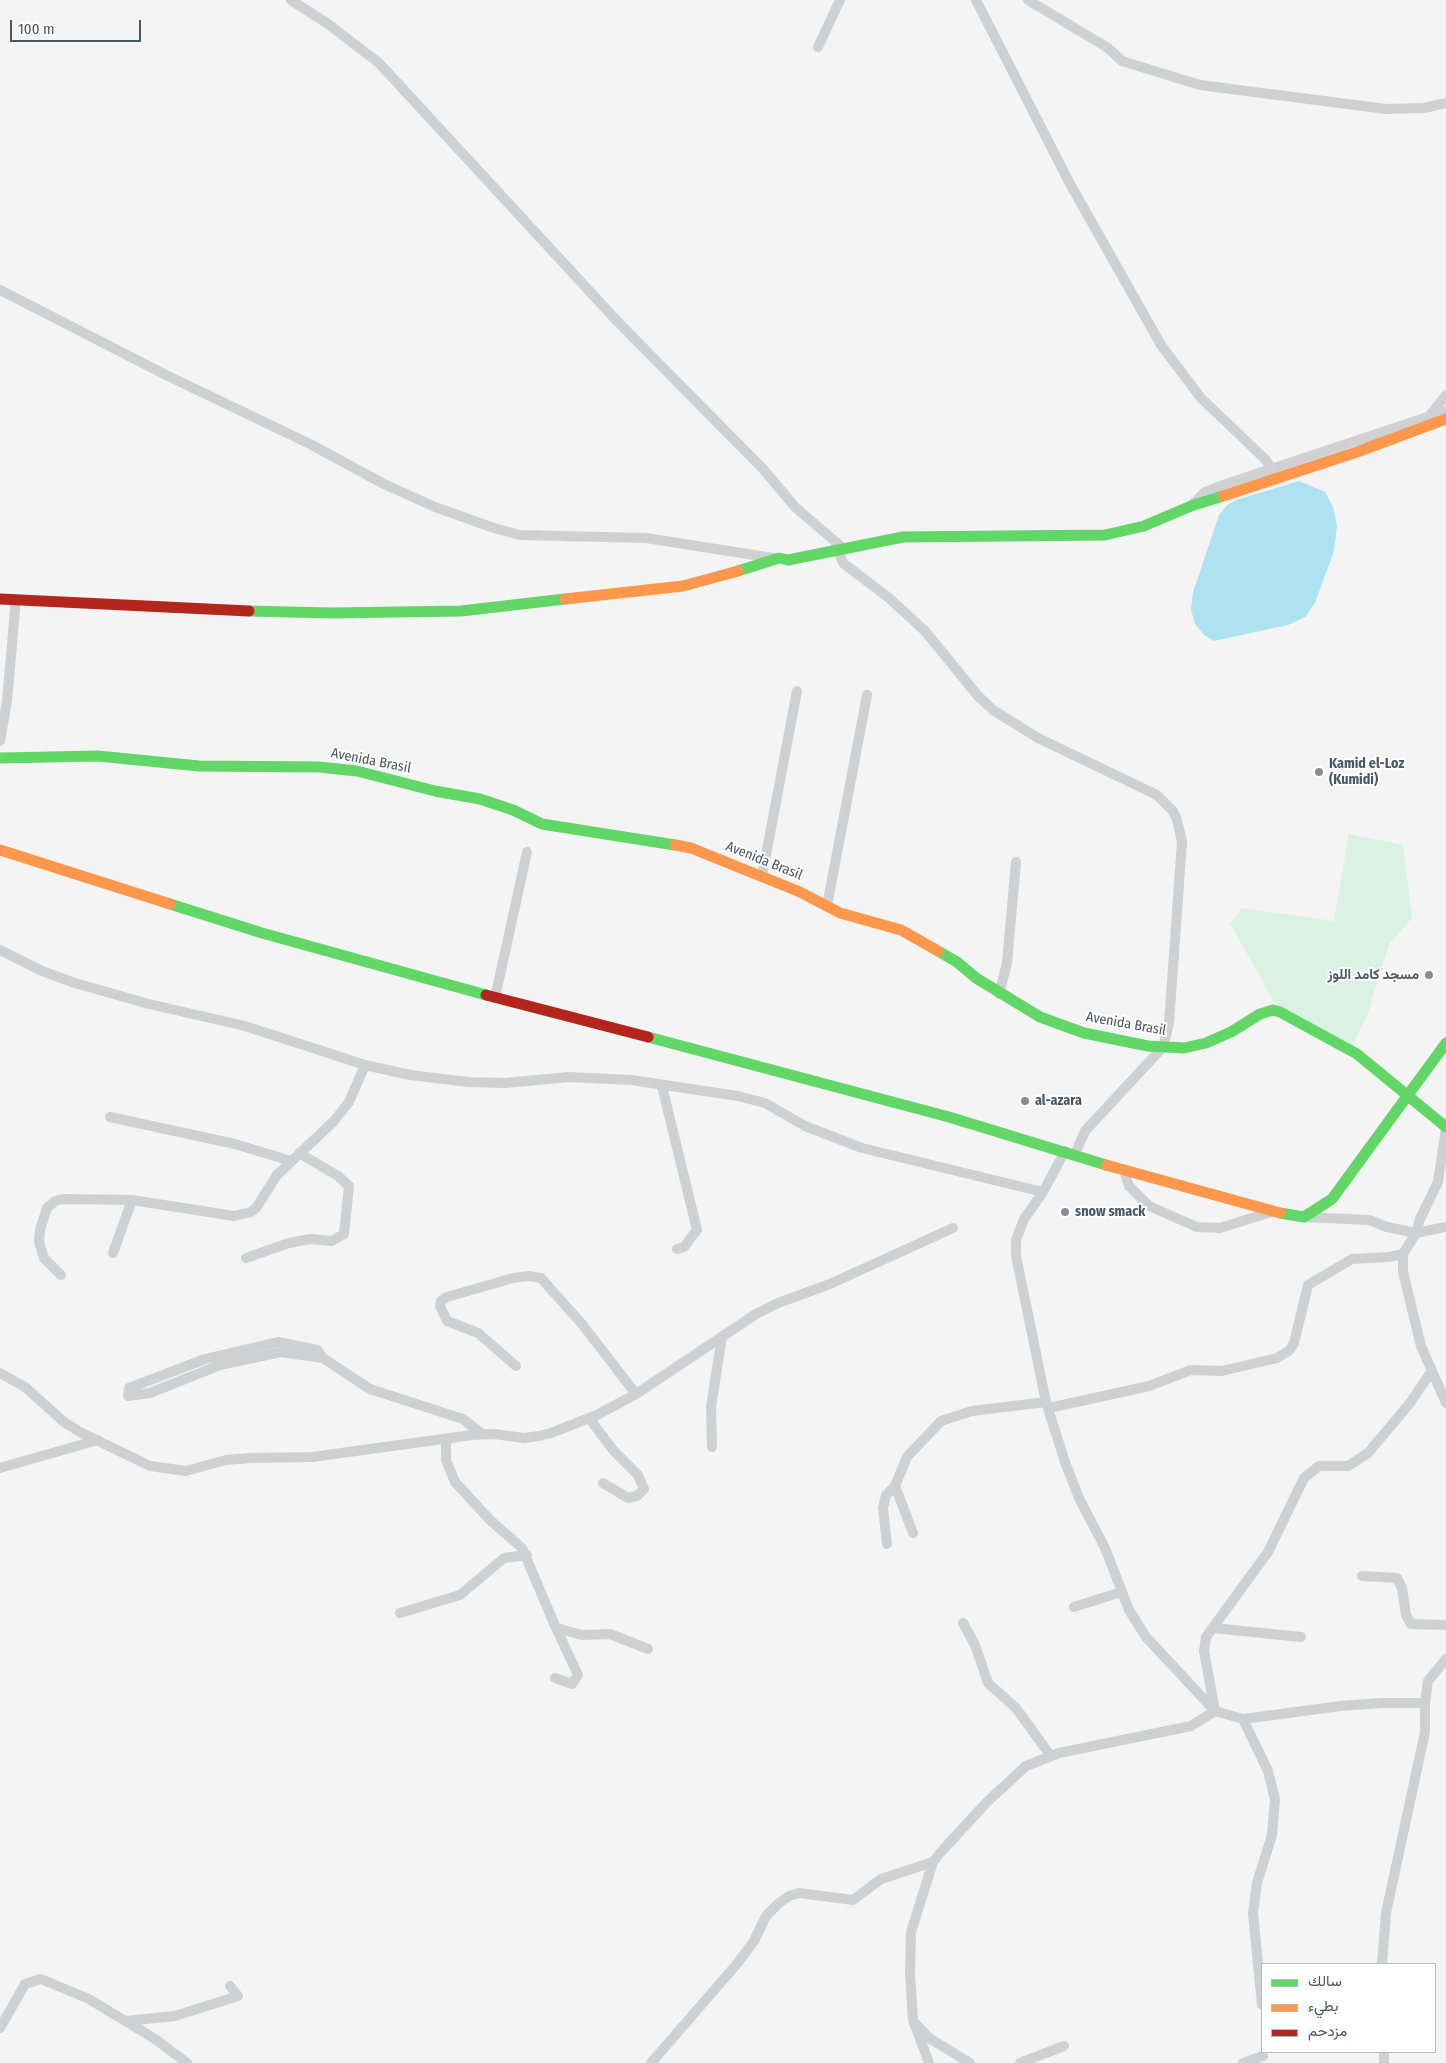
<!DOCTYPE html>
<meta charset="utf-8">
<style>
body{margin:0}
#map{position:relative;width:1446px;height:2063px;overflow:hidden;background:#f4f4f4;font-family:"Fira Sans Condensed",Vazirmatn,sans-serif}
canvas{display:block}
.legend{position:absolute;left:1261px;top:1963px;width:175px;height:90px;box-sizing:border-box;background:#fff;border:1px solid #b7bbc0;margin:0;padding:6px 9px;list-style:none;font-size:15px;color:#4a5661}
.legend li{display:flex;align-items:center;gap:10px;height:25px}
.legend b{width:25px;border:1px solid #b7bbc0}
.scale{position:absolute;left:10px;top:20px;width:131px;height:22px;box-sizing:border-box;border:2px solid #4a5661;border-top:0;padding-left:6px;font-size:15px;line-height:18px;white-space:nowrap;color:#4a5661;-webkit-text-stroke:4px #fff;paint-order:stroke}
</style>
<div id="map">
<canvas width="1446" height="2063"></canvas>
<ul class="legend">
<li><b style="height:6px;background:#63d668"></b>سالك</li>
<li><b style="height:6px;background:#ff974d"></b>بطيء</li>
<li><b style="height:6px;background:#b3261e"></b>مزدحم</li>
</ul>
<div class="scale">100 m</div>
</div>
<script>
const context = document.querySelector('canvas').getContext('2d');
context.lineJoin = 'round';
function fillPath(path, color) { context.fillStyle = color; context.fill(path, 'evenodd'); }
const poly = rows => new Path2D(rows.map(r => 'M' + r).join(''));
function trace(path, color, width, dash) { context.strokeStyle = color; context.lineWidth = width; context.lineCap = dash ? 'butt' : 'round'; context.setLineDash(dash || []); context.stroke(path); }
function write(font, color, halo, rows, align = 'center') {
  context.font = font + ' "Fira Sans Condensed",Vazirmatn,sans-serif'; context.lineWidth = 4; context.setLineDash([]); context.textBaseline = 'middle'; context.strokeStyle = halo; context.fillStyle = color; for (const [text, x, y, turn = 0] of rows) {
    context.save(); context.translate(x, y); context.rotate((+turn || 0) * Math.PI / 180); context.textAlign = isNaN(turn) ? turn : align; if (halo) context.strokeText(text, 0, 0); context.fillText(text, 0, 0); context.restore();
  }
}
const green = poly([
 [1349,834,1403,845,1412,918,1389,944,1367,1016,1352,1046,1320,1034,1274,1002,1230,923,1242,908,1334,921]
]);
const water = poly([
 [1299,481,1325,492,1333,507,1337,526,1334,551,1315,603,1305,617,1288,625,1214,641,1204,635,1195,624,1191,610,1193,592,1219,515,1227,505,1236,500]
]);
const street = poly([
 [291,0,328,24,379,63,617,321,764,470,795,507,844,549],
 [976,0,1069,182,1161,345,1201,398,1265,459,1278,477],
 [1028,0,1108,48,1122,61,1200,85,1386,109,1424,108,1446,103],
 [818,47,840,0],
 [0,290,168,376,310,444,384,484,435,507,494,528,520,535,646,538,773,558],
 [1430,415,1446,395],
 [1193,504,1205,492,1229,483,1446,411],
 [838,550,843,563,889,598,925,631,978,696,993,710,1038,738,1157,795,1173,811,1177,820,1182,842,1169,1023,1163,1047,1085,1131,1075,1154],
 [0,741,7,701,16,599],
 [762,876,797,691],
 [827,906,867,695],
 [0,950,42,971,75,983,149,1004,245,1026,365,1065,410,1075,468,1082,505,1083,569,1077,631,1080,738,1096,765,1103,805,1126,862,1148,1043,1192],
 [999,994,1007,963,1016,862],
 [495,998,527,852],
 [662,1086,697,1230,684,1247,677,1249],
 [110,1117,235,1144,291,1161],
 [1446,1128,1438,1182,1420,1219,1416,1233,1403,1254,1403,1272,1421,1346,1446,1403],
 [1065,1151,1043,1192,1024,1219,1016,1240,1016,1256,1046,1402,1065,1462,1079,1498,1105,1548,1129,1610,1146,1637,1215,1711,1243,1719,1341,1706,1381,1703,1425,1703,1428,1681,1446,1659],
 [1124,1171,1129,1186,1149,1206,1197,1227,1220,1228,1271,1212],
 [1304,1217,1369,1220,1387,1227,1416,1233,1446,1227],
 [113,1253,132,1200,234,1216,251,1212,256,1208,277,1175,333,1122,349,1102,365,1065],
 [246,1258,289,1243,310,1239,332,1241,344,1234,349,1186,338,1176,299,1153],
 [61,1275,44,1258,39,1242,40,1230,47,1208,55,1201,63,1199,132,1200],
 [323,1358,281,1352,220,1365,150,1393,128,1396,129,1388,205,1359,278,1342,317,1350,323,1358,370,1389,463,1419,482,1434],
 [516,1366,478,1333,447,1321,440,1306,441,1301,447,1297,513,1278,529,1276,541,1278,582,1324,636,1394,756,1314,778,1303,830,1284,953,1228],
 [0,1373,25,1387,64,1422,80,1432,150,1466,186,1471,226,1460,251,1458,312,1457,472,1435,494,1434,524,1438,539,1436,551,1433,597,1415,636,1394],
 [1049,1408,1149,1386,1191,1370,1222,1371,1277,1358,1290,1350,1294,1343,1308,1285,1352,1259,1389,1257,1403,1254],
 [589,1418,613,1450,638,1475,644,1489,637,1496,628,1498,603,1483],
 [446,1439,446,1460,455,1482,490,1520,522,1548,556,1628,582,1635,610,1634,648,1649],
 [712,1447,711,1407,722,1336],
 [0,1468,98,1440],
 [913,1533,895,1486,907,1457,941,1421,972,1411,1046,1402],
 [887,1544,883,1508,886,1495,895,1486],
 [1362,1576,1397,1578,1402,1588,1406,1615,1411,1624,1446,1625],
 [1074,1607,1121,1592],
 [400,1613,460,1595,504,1558,527,1555],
 [963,1623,975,1645,988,1683,1016,1708,1050,1755],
 [1213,1628,1301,1637],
 [555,1678,572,1684,578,1675,556,1628],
 [1215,1711,1204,1651,1206,1637,1268,1552,1304,1478,1319,1466,1348,1466,1368,1453,1410,1403,1431,1372],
 [1243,1719,1268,1771,1275,1799,1272,1835,1257,1883,1253,1913,1262,2005],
 [1382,1964,1386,1913,1425,1732,1425,1703],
 [126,2021,175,2016,238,1996,230,1986],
 [917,2025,929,2038,970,2063],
 [0,2028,25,1984,41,1979,89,1999,155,2039,187,2063],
 [1384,2052,1384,2063],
 [651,2063,736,1965,754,1941,766,1916,779,1903,789,1896,799,1893,853,1900,881,1879,933,1862],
 [929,2063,913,2020,910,1973,911,1932,933,1862,940,1853,987,1802,1026,1766,1059,1753,1191,1726,1215,1711],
 [1020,2063,1064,2046],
 [1243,2063,1263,2056]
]);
const fast = poly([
 [738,571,779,558,788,560,903,537,1105,535,1144,526,1191,506,1223,496],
 [249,611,331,613,461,611,565,599],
 [0,758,98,756,199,766,319,767,357,771,435,791,480,799,513,810,542,824,675,845],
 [170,904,262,933,486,995],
 [938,951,957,962,976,978,1040,1017,1084,1033,1148,1046,1184,1048,1206,1043,1231,1032,1260,1014,1273,1010,1280,1012,1357,1054,1446,1127],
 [648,1037,949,1117,1106,1165],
 [1280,1213,1304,1217,1332,1199,1446,1043]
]);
const slow = poly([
 [1223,496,1357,452,1446,419],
 [565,599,683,586,738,571],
 [675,845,691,848,800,892,840,913,901,930,938,951],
 [0,850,170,904],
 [1106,1165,1280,1213]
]);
const jam = poly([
 [0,599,249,611],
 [486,995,648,1037]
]);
const markers = [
 [1319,772,5,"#868d94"],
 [1429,975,5,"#868d94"],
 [1025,1101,5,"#868d94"],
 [1065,1212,5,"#868d94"]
];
const streetNames = [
 ["Avenida Brasil",371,761,11],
 ["Avenida Brasil",764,861,22],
 ["Avenida Brasil",1126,1024,10]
];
const poiNames = [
 ["Kamid el-Loz",1329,764],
 ["(Kumidi)",1329,780],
 ["مسجد كامد اللوز",1419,975,"right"],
 ["al-azara",1035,1101],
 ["snow smack",1075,1212]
];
fillPath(green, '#d9f2e3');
fillPath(water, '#aee2f0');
trace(street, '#ced0d2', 10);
trace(fast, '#63d668', 11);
trace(slow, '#ff974d', 11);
trace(jam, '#b3261e', 11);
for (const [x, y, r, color] of markers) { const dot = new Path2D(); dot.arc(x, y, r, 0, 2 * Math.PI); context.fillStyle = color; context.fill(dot); trace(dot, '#fff', 2); }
write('14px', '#4a5661', '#fff', streetNames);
write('bold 14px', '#4a5661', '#fff', poiNames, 'left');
</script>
